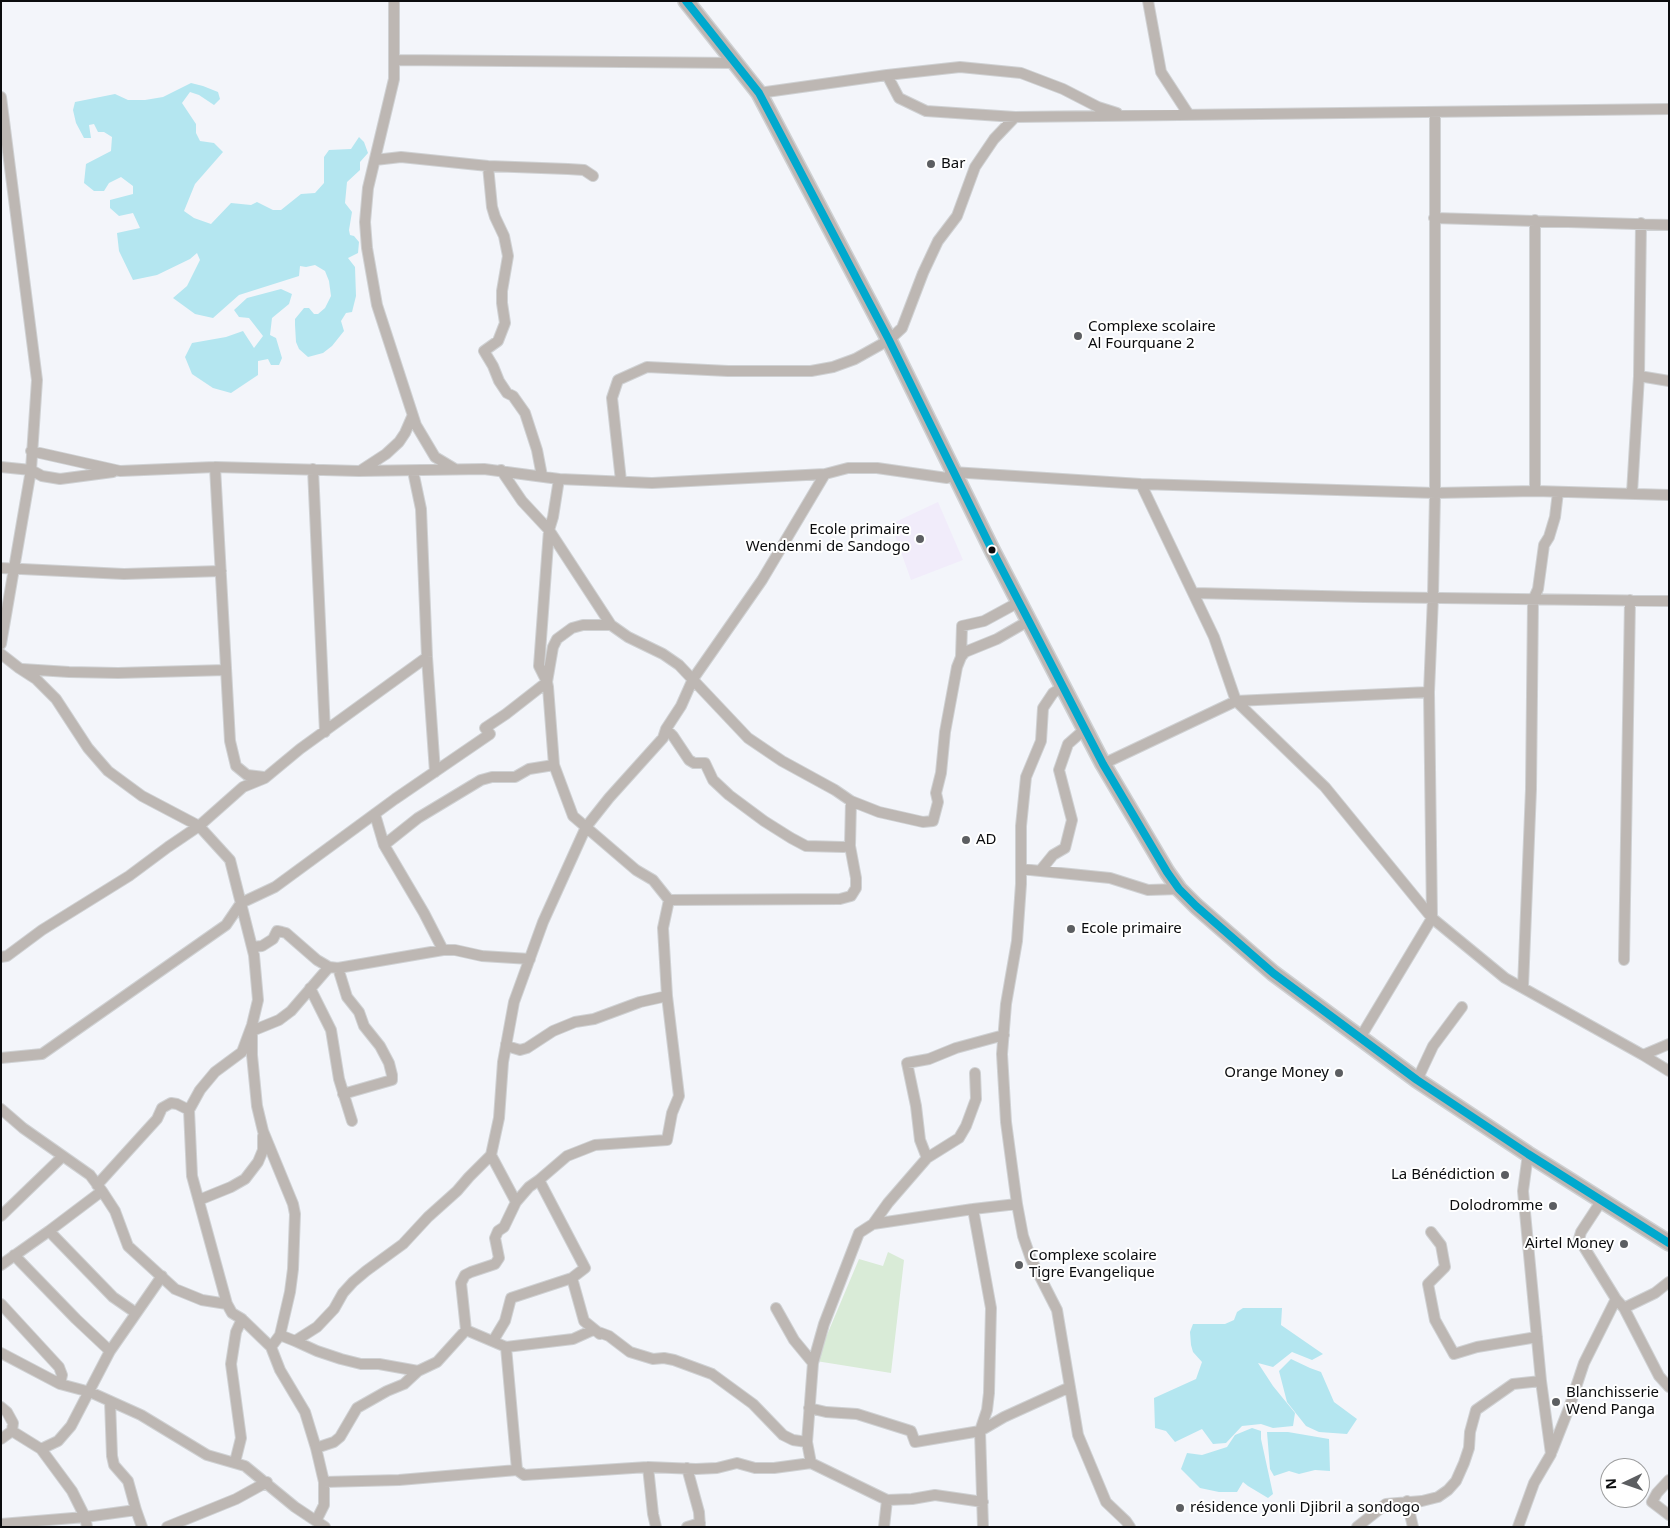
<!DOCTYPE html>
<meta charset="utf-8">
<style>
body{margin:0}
#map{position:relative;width:1670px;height:1528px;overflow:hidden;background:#f3f5fa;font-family:"Noto Sans",sans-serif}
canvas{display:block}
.frame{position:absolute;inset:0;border:2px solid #0b0c0e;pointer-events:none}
.north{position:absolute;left:1600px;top:1458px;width:50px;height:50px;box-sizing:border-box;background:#fff;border:1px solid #9d9e9f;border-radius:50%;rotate:267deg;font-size:14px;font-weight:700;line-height:20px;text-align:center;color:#0b0c0e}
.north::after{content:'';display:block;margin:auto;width:18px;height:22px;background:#5c5e61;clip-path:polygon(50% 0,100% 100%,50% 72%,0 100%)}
</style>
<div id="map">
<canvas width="1670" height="1528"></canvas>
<div class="frame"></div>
<div class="north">N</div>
</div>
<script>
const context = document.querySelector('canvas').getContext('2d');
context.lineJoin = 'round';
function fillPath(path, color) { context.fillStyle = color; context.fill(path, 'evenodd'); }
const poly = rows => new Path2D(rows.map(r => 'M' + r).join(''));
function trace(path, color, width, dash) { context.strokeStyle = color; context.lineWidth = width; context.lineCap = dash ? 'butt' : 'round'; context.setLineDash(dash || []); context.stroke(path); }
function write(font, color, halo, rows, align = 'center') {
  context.font = font + ' "Noto Sans",sans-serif'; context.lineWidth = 4; context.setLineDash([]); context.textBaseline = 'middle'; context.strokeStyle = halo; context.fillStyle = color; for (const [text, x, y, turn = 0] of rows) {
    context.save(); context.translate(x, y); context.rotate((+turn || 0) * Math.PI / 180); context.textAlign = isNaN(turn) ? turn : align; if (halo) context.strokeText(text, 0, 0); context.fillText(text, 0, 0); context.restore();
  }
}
const education = poly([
 [938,502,963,560,911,580,891,524]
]);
const green = poly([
 [888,1252,904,1260,891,1373,816,1361,859,1259,883,1266]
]);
const water = poly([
 [191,83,203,86,218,92,220,99,214,105,199,95,190,92,182,103,196,124,196,133,200,141,214,143,223,152,195,184,184,211,194,218,211,224,231,203,251,205,257,202,273,210,281,210,301,194,315,193,324,183,324,157,329,150,351,149,359,137,364,142,368,153,360,162,360,170,347,182,345,203,352,212,349,230,350,235,354,236,359,242,358,253,348,258,355,267,356,296,352,312,346,313,341,321,344,331,332,346,323,353,308,357,299,349,296,342,295,325,295,319,304,308,309,308,314,314,318,314,325,308,331,296,329,281,325,271,315,265,306,267,300,266,299,276,239,295,213,318,195,314,173,298,187,286,200,260,197,253,190,259,157,275,133,280,119,251,117,233,140,228,133,213,119,216,110,208,110,200,133,194,133,186,121,177,109,183,104,191,94,191,84,183,86,164,111,151,112,137,104,132,98,132,94,124,89,125,91,138,84,138,76,123,73,110,75,102,115,94,128,100,145,100,163,97],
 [281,289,292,294,289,304,272,318,270,335,276,338,282,358,279,365,271,365,268,359,258,361,258,375,231,393,213,388,192,374,185,357,192,343,226,337,243,331,254,348,263,336,249,318,239,317,234,310,247,298],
 [1243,1308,1282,1308,1281,1325,1323,1354,1312,1360,1292,1352,1273,1367,1258,1363,1273,1386,1295,1413,1293,1426,1273,1428,1261,1424,1242,1426,1226,1443,1213,1444,1202,1429,1175,1442,1166,1431,1155,1428,1154,1398,1196,1379,1202,1362,1193,1352,1191,1345,1190,1332,1193,1324,1225,1324,1234,1320,1237,1312],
 [1291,1359,1310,1368,1321,1372,1334,1402,1357,1419,1347,1434,1319,1432,1306,1426,1287,1402,1279,1371],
 [1252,1428,1261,1431,1261,1439,1273,1494,1268,1498,1248,1486,1243,1482,1237,1492,1219,1492,1200,1488,1181,1469,1187,1453,1202,1455,1227,1447,1235,1435],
 [1267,1432,1288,1432,1329,1439,1330,1471,1315,1470,1299,1474,1289,1471,1274,1476,1270,1469]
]);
const street = poly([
 [394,1,394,79,368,188,365,222,367,248,377,305,416,425,435,457,455,469],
 [1148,1,1161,72,1189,115],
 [395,60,736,63],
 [887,75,899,98,926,111,1015,117,1669,109],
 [759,93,887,75,960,67,1021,73,1063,89,1098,107,1117,113],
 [1,97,37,380,31,470,1,644],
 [375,160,401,157,488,166,568,169,584,170,593,176],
 [488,166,492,207,495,217,504,236,508,256,502,291,502,303,505,323,498,341,484,351,493,366,499,381,507,393,513,396,525,413,537,450,542,476],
 [1434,218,1669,225],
 [1639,376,1669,381],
 [31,451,120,471,215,467,359,471,484,469,559,479,652,483,825,474,848,468,877,468,947,478,952,472,1141,484,1435,493,1535,491,1669,495],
 [1,467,31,470,42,476,60,479,113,472],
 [215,467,230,741,236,766,247,775,264,777],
 [313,469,325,732],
 [501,470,522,501,549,530,611,625,628,637,663,654,679,665,748,738,782,761,835,790,851,801,879,812,923,822,933,821,938,802,936,793,941,773,945,732,957,667,961,657,965,652,997,639,1030,620],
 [360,471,386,454,399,442,405,433,412,417],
 [413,471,421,509,427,657,435,772],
 [559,479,553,517,549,530,539,666,547,682,548,687,554,765,573,816,636,870,653,880,669,900,663,928,667,996,679,1096,672,1113,667,1140,595,1145,567,1156,539,1180,585,1268,572,1278,584,1321,600,1334],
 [621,481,612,398,618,380,647,367,728,371,811,371,833,367,855,359,889,340,902,328,923,273,938,241,957,216,975,167,994,139,1015,117],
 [1535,491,1535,220],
 [1632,493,1639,376,1641,223],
 [1,568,124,574,221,571],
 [1193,593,1364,597,1669,601],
 [1,654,19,668,36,679,56,699,88,748,108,771,142,796,199,826],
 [961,657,962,626,984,621,1019,602],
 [22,669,69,672,118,673,226,670],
 [1429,692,1236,701,1325,787,1432,918,1505,978,1643,1055,1669,1044],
 [666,729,673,736,689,760,694,763,705,763,713,780,729,795,764,821,791,838,806,846,843,847,850,846],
 [1103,764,1236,701,1214,637,1141,484],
 [374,815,376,818,384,845],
 [1021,869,1110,878,1148,890,1179,889],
 [1040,871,1053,855,1065,848,1072,820,1059,770,1068,744,1085,729],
 [669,900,840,899,851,896,856,888,856,878,850,846,851,801],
 [252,947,262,946,273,939,277,931,282,932,286,933,317,960,329,967,338,968,443,950,455,950,482,956,530,959],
 [443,950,424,913,384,845,418,818,481,780,492,777,515,777,529,769,554,765],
 [1,957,7,956,42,930,129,876,168,847,199,826],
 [1624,960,1630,600],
 [338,968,347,997,359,1012,364,1026,380,1046,389,1063,392,1075,392,1080,343,1094],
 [1523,987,1531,789,1533,600,1538,589,1544,545,1549,537,1555,517,1558,492],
 [310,988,331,1030,339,1079,352,1121],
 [252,1031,279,1020,291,1011,329,967],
 [252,1035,252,1055,257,1106,263,1131,293,1204,295,1214,293,1269,290,1292,280,1335,271,1347],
 [1360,1038,1432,918,1429,692,1433,597,1435,493,1435,113],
 [506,1044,510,1047,520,1050,527,1048,553,1031,575,1022,594,1019,640,1002,667,996],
 [1643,1055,1669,1071],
 [1,1058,42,1054,226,925,241,903,275,887,395,799,490,734,485,728,506,714,547,682,553,647,557,639,572,628,583,625,611,625],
 [1417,1080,1433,1046,1462,1007],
 [1,1109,23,1128,90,1175,102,1191,115,1211,128,1246,175,1289,202,1300,227,1304],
 [491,1155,516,1202],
 [927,1158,920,1140,916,1106,907,1063,929,1059,956,1048,1004,1035],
 [97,1185,157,1119,162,1108,171,1103,177,1104,189,1110],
 [199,1200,231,1187,245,1179,258,1162,263,1150,263,1136],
 [1602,1200,1581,1232,1579,1239,1616,1299],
 [1017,1204,1023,1236,1031,1259,1057,1310,1078,1435,1106,1502,1126,1521,1130,1527],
 [1,1216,62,1157],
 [873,1224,973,1209],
 [49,1231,113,1297,136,1313],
 [1431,1232,1441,1245,1445,1267,1428,1284,1435,1320,1454,1354,1477,1347,1537,1337],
 [14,1255,76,1319,110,1351],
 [1,1265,49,1231,102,1191],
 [1,1304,59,1367,62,1375,60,1384],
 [776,1308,794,1340,813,1363],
 [1624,1308,1655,1293,1669,1282],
 [466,1330,461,1283,465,1275,471,1272,495,1264,499,1258,495,1238,498,1231,504,1227,516,1202,529,1187,539,1180],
 [280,1335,295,1341,317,1327,334,1309,343,1293,353,1282,366,1271,403,1244,428,1217,457,1191,469,1177,491,1155,499,1118,503,1062,514,1002,543,922,586,827,609,798,663,738,666,729,681,706,693,679,762,580,825,474],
 [295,1341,317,1351,341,1359,361,1364,379,1364,418,1371],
 [493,1341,505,1321,511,1298,572,1278],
 [506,1347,517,1470],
 [1,1353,60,1384,90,1392,141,1415,207,1455,245,1466,295,1507,325,1527],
 [110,1401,112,1456,114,1465,128,1481,136,1510],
 [1,1407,7,1412,13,1423,12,1431,41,1449,72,1491,85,1517,87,1527],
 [809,1408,826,1412,857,1414,911,1431,915,1442,980,1431,1004,1417,1070,1387],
 [1,1439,12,1431],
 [316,1448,334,1442,340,1437,357,1408,387,1391,404,1384,418,1371,437,1362,466,1330,506,1347,573,1339,593,1330,609,1336,630,1352,653,1359,664,1358,674,1360,712,1374,753,1404,783,1435,793,1440,807,1442],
 [41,1449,58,1441,71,1426,110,1351,162,1276],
 [1552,1451,1569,1408,1584,1363,1616,1299,1624,1308,1659,1376,1669,1387],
 [235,1462,241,1438,231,1364,236,1332,242,1319],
 [811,1463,807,1442,813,1363,824,1324,859,1233,873,1224,888,1203,927,1158,959,1138,966,1126,976,1099,975,1073],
 [648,1467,653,1514,656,1527],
 [687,1468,699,1512,700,1527],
 [1669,1480,1657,1493,1652,1502,1669,1515],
 [324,1482,399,1480,517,1470,524,1475,648,1467,696,1469,717,1468,737,1463,755,1468,774,1468,811,1463,887,1500,912,1499,935,1495,983,1502],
 [1407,1501,1413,1527],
 [316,1521,324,1505,324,1482,316,1448,305,1412,280,1370,271,1347,242,1319,232,1313,227,1304,192,1176,189,1110,200,1090,215,1072,242,1052,252,1025,258,1000,254,955,230,860,199,826,243,787,265,778,300,749,427,657],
 [1,1524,85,1517,136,1510,142,1527],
 [167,1527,236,1499,267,1482],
 [687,1527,700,1523],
 [884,1527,887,1500],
 [983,1527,980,1431,987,1410,989,1393,991,1308,973,1209,1017,1204,1006,1122,1002,1054,1006,1004,1017,941,1021,884,1021,826,1026,777,1041,741,1043,708,1053,693,1064,686],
 [1357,1527,1386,1504,1422,1501,1438,1497,1448,1490,1456,1481,1464,1463,1469,1448,1470,1432,1476,1410,1513,1384,1541,1381],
 [1518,1527,1534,1483,1551,1454,1541,1381,1523,1191,1528,1154]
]);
const secondary = poly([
 [686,1,759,93,889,340,992,550,1103,764,1167,872,1179,889,1196,906,1273,973,1417,1080,1528,1154,1669,1243]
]);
const bus1 = poly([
 [686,1,759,93,889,340,992,550,1103,764,1167,872,1179,889,1196,906,1273,973,1417,1080,1528,1154,1669,1243]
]);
const markers = [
 [931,164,5,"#5c5e61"],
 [1078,336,5,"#5c5e61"],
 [920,539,5,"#5c5e61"],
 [992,550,4.5,"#0b0c0e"],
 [966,840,5,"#5c5e61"],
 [1071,929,5,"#5c5e61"],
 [1339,1073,5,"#5c5e61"],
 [1505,1175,5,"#5c5e61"],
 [1553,1206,5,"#5c5e61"],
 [1624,1244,5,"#5c5e61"],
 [1019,1265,5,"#5c5e61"],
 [1556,1402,5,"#5c5e61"],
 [1180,1508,5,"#5c5e61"]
];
const poiNames = [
 ["Bar",941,164],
 ["Complexe scolaire",1088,327],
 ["Al Fourquane 2",1088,344],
 ["Ecole primaire",910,530,"right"],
 ["Wendenmi de Sandogo",910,547,"right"],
 ["AD",976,840],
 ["Ecole primaire",1081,929],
 ["Orange Money",1329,1073,"right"],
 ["La Bénédiction",1495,1175,"right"],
 ["Dolodromme",1543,1206,"right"],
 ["Airtel Money",1614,1244,"right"],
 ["Complexe scolaire",1029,1256],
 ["Tigre Evangelique",1029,1273],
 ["Blanchisserie",1566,1393],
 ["Wend Panga",1566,1410],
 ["résidence yonli Djibril a sondogo",1190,1508]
];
fillPath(education, '#f1ecfa');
fillPath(green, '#d9ebd7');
fillPath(water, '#b4e6f0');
trace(street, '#cfd1d3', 12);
trace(secondary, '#cfd1d3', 18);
trace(street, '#bdb7b3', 10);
trace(secondary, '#bcb6b3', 15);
trace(bus1, '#00a9ce', 8);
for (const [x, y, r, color] of markers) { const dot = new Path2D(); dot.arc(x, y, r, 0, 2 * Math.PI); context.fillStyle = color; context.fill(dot); trace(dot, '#fff', 2); }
write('15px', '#0b0c0e', '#fff', poiNames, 'left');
</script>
